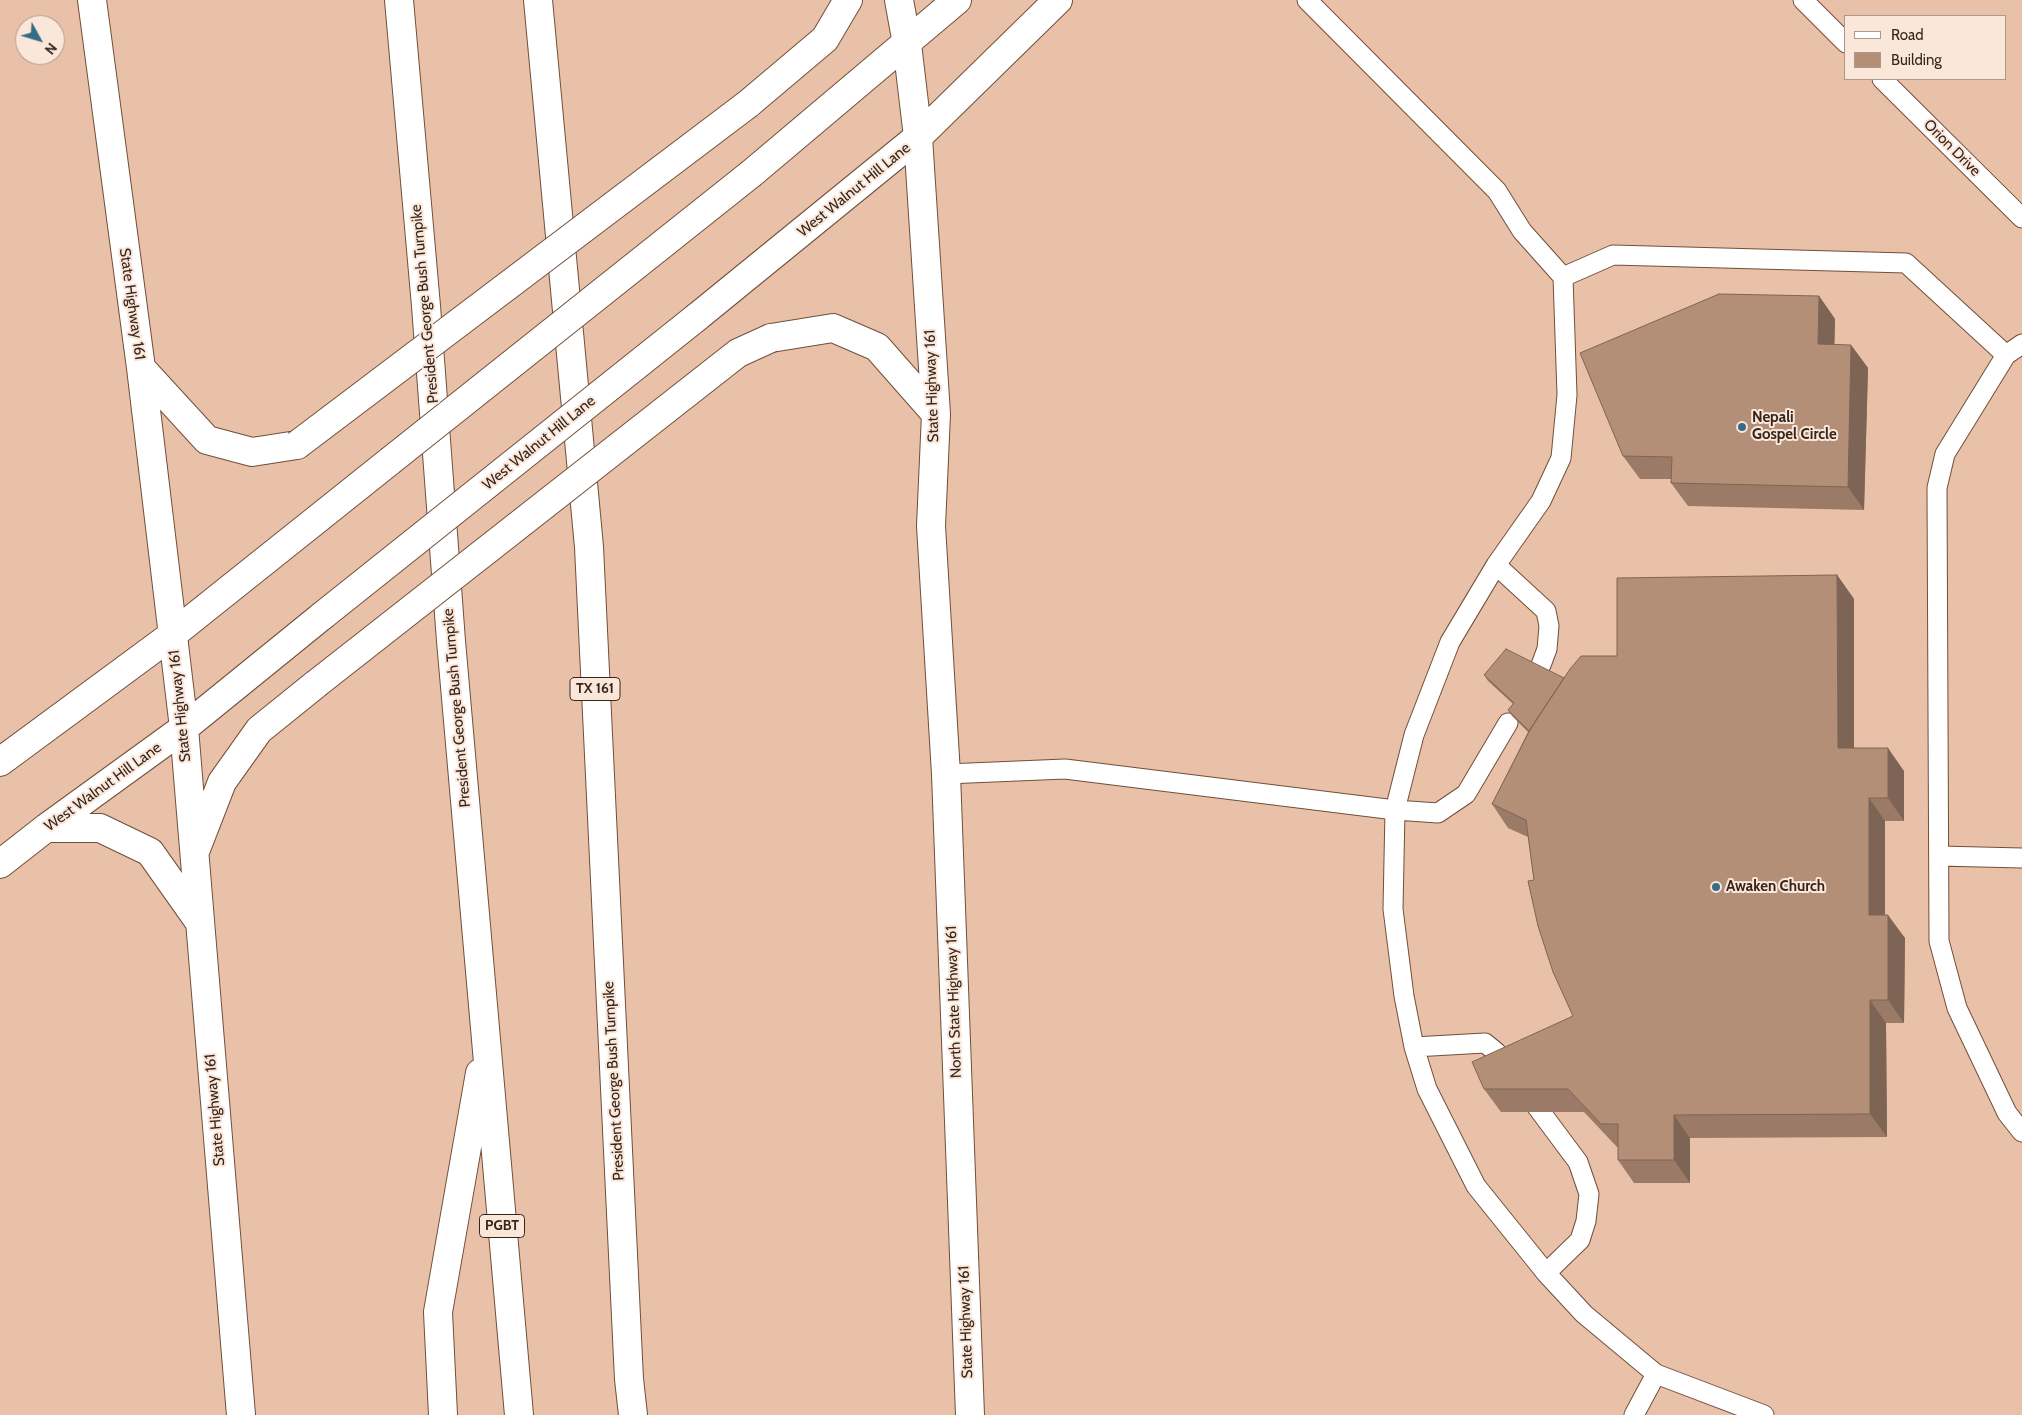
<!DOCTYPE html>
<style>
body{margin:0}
#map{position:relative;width:2022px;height:1415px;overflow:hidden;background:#e9c1a9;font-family:Cabin,sans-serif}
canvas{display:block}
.legend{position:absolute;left:1844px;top:15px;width:162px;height:65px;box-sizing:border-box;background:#fbe6da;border:1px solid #ac998e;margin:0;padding:6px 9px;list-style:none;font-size:15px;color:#35261c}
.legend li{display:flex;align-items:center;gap:10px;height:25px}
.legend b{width:25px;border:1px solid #ac998e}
.north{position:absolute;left:15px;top:15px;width:50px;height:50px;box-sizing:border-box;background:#fbe6da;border:1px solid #ac998e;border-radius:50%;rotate:129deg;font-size:14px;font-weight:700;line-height:20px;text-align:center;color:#35261c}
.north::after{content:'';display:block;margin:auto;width:18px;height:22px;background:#366c88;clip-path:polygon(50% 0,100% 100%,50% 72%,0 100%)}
</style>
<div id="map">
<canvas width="2022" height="1415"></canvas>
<ul class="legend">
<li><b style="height:6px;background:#fff"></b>Road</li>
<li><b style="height:14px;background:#b48f78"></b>Building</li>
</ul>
<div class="north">N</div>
</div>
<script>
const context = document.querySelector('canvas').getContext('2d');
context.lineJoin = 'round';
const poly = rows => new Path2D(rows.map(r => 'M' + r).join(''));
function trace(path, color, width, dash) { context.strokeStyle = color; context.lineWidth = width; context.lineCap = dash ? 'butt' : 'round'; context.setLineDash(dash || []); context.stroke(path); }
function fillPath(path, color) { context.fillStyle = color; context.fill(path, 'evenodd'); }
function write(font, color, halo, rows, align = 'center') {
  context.font = font + ' Cabin,sans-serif'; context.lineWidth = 4; context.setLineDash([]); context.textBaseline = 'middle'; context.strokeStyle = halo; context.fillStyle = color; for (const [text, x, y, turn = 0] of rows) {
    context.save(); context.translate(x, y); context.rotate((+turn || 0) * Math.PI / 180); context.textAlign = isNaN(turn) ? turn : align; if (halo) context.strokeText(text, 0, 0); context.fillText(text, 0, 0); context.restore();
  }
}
const lane = poly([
 [1307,0,1497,191,1522,231,1563,277,1567,395,1561,458,1541,501,1496,565,1450,642,1414,735,1395,810,1393,909,1404,996,1414,1047,1427,1089,1476,1186,1546,1273,1584,1314,1656,1374,1764,1415],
 [1803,0,1846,43],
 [1882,79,2022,218],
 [1563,277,1613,255,1906,263,2006,355],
 [2022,344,2006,355,1945,454,1937,488,1939,941,1957,1008,2007,1113,2022,1132],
 [1496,565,1546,611,1549,626,1547,649,1541,665],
 [946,774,1065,769,1395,810,1438,813,1466,794,1508,723],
 [1939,856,2022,858],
 [1414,1047,1485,1043,1496,1052,1578,1162,1589,1194,1586,1221,1580,1240,1546,1273],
 [1634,1415,1656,1374]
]);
const secondary = poly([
 [92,0,141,368,184,728,241,1415],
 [899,0,907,44,918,137,936,414,931,526,946,774,970,1415],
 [748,104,825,39,848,0],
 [752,173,957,0],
 [697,317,918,137,1058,0],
 [771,338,833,328,877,347,936,414],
 [141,368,207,440,252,452,297,445],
 [0,762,172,635,390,461],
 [46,828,100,828,150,852,198,920],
 [196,849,222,782,259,730,316,684],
 [0,864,46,828,184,728,322,616]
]);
const highway = poly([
 [399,0,426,306,451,641,519,1415],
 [538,0,589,547,629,1379,633,1415],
 [443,1415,438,1312,480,1073]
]);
const secondaryBridge = poly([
 [297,445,748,104],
 [390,461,752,173],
 [322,616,697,317],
 [316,684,738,353,771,338]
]);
const wall = poly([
 [1819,296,1835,319,1834,345,1851,345,1868,368,1864,510,1688,506,1671,483,1671,479,1640,479,1623,456],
 [1837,575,1854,599,1854,748,1904,771,1904,821,1885,821,1885,915,1905,938,1904,1023,1886,1023,1887,1137,1690,1138,1690,1183,1634,1183,1618,1160,1618,1147,1617,1147,1584,1112,1501,1112,1484,1089,1573,1016,1534,880,1528,837,1508,828,1492,804,1528,732,1512,716,1508,710,1513,704,1488,681,1484,675,1564,678,1617,656]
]);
const shadedWall = poly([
 [1819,296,1835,319,1834,367,1818,344],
 [1851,345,1868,368,1864,510,1848,487],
 [1837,575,1854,599,1854,771,1838,748],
 [1888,748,1904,771,1904,821,1888,798],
 [1869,798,1885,821,1885,938,1869,915],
 [1888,915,1905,938,1904,1023,1888,1000],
 [1870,1000,1886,1023,1887,1137,1870,1114],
 [1674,1115,1690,1138,1690,1183,1674,1160]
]);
const building = poly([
 [1719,294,1819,296,1818,344,1851,345,1848,487,1671,483,1672,457,1623,456,1580,353,1719,294],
 [1837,575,1838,748,1888,748,1888,798,1869,798,1869,915,1888,915,1888,1000,1870,1000,1870,1114,1674,1115,1674,1160,1618,1160,1618,1124,1601,1124,1568,1089,1484,1089,1472,1062,1573,1016,1553,972,1538,926,1528,881,1534,880,1526,820,1492,804,1531,728,1570,669,1581,656,1617,656,1617,578,1837,575],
 [1506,649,1564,678,1529,731,1508,710,1514,703,1484,675,1506,649]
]);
const markers = [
 [1742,427,5,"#366c88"],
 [1716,887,5,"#366c88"]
];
const shields = [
 [595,689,50],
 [502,1226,45]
];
const shieldNames = [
 ["TX 161",595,689],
 ["PGBT",502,1226]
];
const streetNames = [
 ["Orion Drive",1952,148,45],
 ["West Walnut Hill Lane",854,190,-39],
 ["State Highway 161",132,304,82],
 ["President George Bush Turnpike",425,304,-95],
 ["State Highway 161",932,386,-92],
 ["West Walnut Hill Lane",539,443,-39],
 ["State Highway 161",180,706,-96],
 ["President George Bush Turnpike",457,708,-95],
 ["West Walnut Hill Lane",103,787,-36],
 ["North State Highway 161",954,1002,-92],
 ["President George Bush Turnpike",614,1081,-93],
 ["State Highway 161",215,1110,-95],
 ["State Highway 161",966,1322,-92]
];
const poiNames = [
 ["Nepali",1752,418],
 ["Gospel Circle",1752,435],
 ["Awaken Church",1726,887]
];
trace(lane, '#714f3a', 21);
trace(secondary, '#714f3a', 30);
trace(highway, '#714f3a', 30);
trace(lane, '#fff', 19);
trace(secondary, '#fff', 28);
trace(highway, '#fff', 28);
trace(secondaryBridge, '#714f3a', 30, []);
trace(secondaryBridge, '#fff', 28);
fillPath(wall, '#9b7b67');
fillPath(shadedWall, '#7e6454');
fillPath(building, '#b48f78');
trace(building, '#7e6454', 1);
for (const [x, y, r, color] of markers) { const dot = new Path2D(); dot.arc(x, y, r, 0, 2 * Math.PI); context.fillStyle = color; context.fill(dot); trace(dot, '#fbe6da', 2); }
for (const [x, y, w] of shields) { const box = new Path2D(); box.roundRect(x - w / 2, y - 11.5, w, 23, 4); context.fillStyle = '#fbe6da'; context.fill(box); trace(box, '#35261c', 1); }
write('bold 14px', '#35261c', null, shieldNames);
write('15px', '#35261c', '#fbe6da', streetNames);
write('bold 15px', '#35261c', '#fbe6da', poiNames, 'left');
</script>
